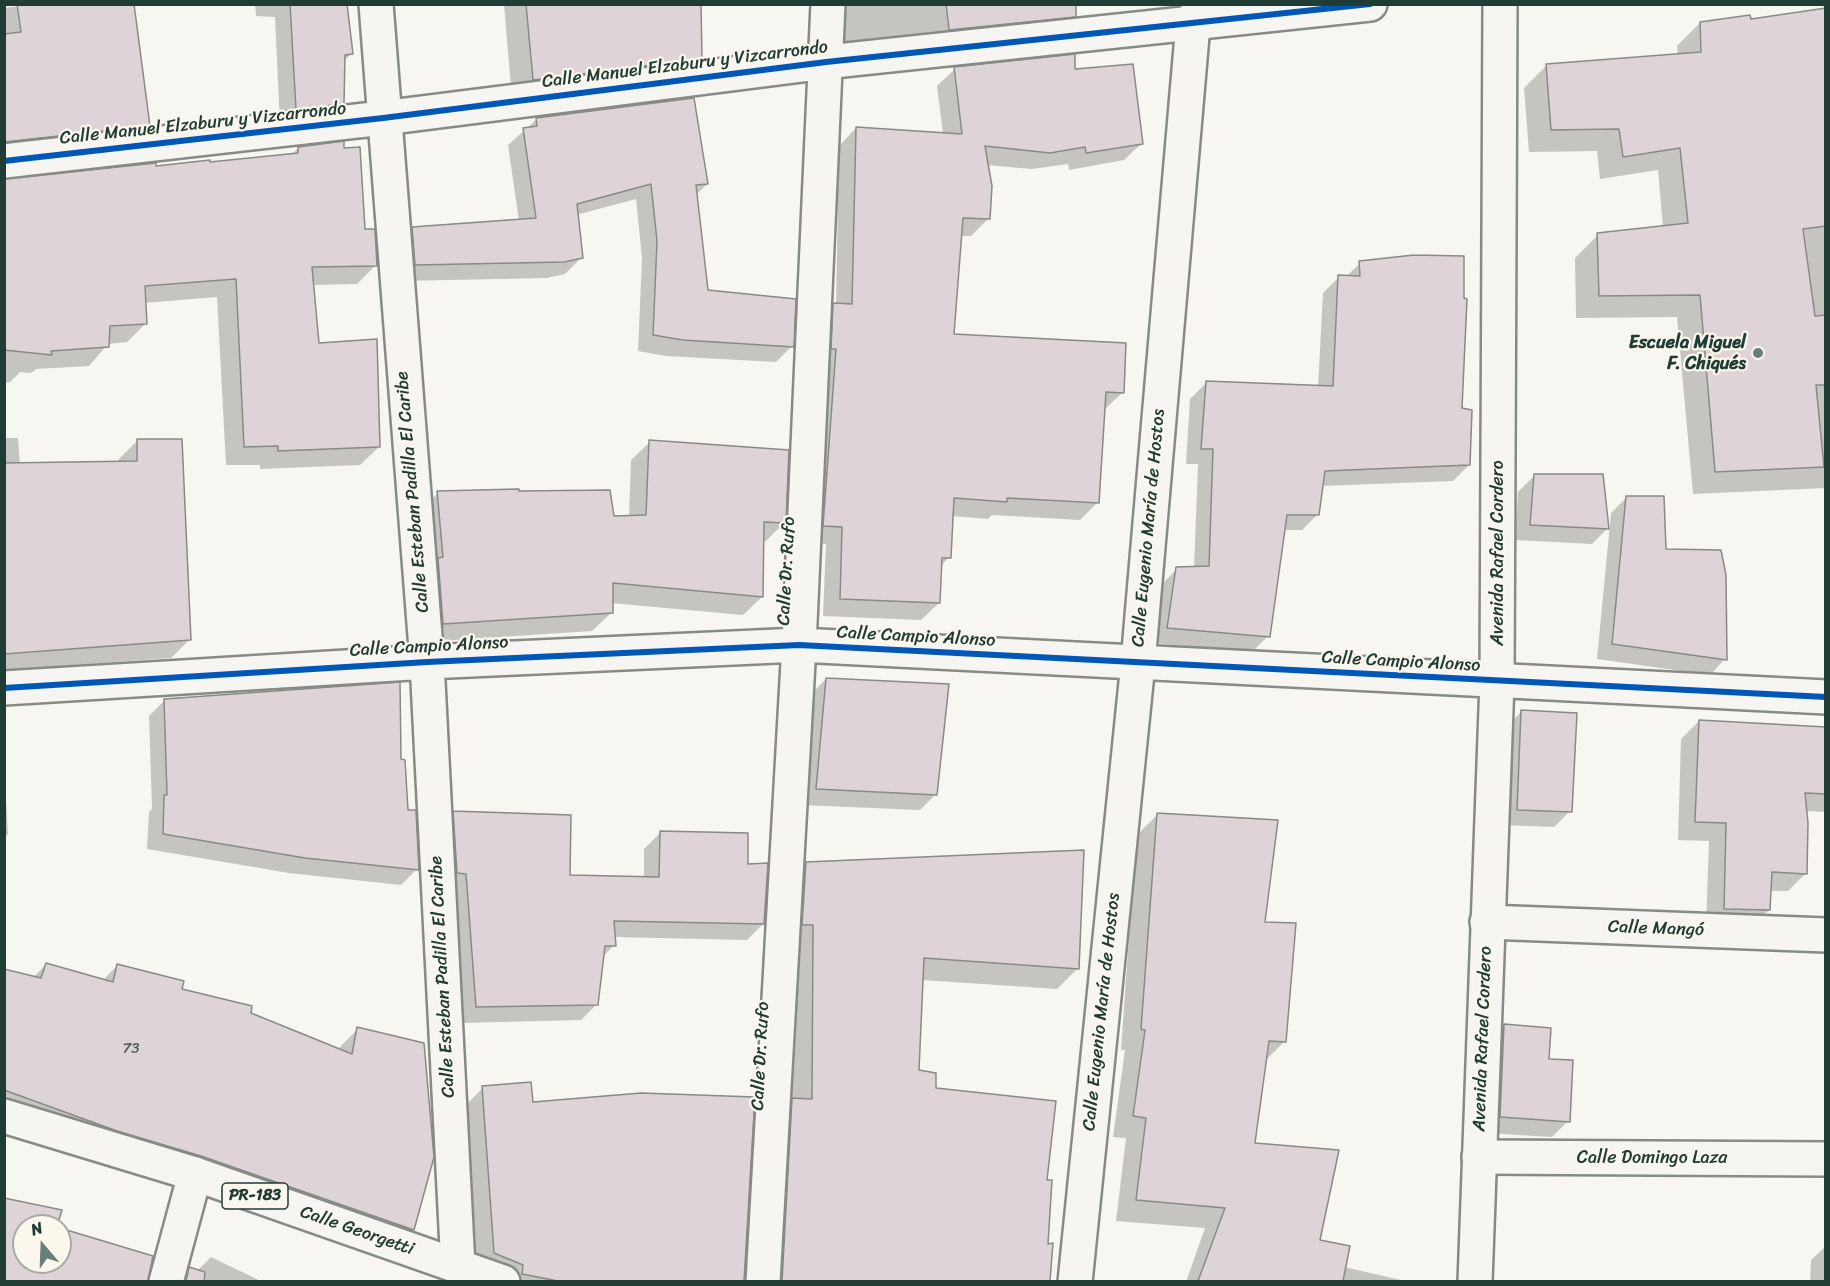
<!DOCTYPE html>
<meta charset="utf-8">
<style>
body{margin:0}
#map{position:relative;width:1830px;height:1286px;overflow:hidden;background:#f8f6f0;font-family:Sriracha,sans-serif}
canvas{display:block}
.frame{position:absolute;inset:0;border:6px solid #1f3d34;pointer-events:none}
.north{position:absolute;left:12px;top:1214px;width:60px;height:60px;box-sizing:border-box;background:#fbf7ec;border:2px solid #a3ada2;border-radius:50%;rotate:341deg;font-size:16px;font-weight:700;line-height:24px;text-align:center;color:#1f3d34}
.north::after{content:'';display:block;margin:auto;width:21px;height:27px;background:#6b7e76;clip-path:polygon(50% 0,100% 100%,50% 72%,0 100%)}
</style>
<div id="map">
<canvas width="1830" height="1286"></canvas>
<div class="frame"></div>
<div class="north">N</div>
</div>
<script>
const context = document.querySelector('canvas').getContext('2d');
context.lineJoin = 'round';
function fillPath(path, color) { context.fillStyle = color; context.fill(path, 'evenodd'); }
const poly = rows => new Path2D(rows.map(r => 'M' + r).join(''));
function trace(path, color, width, dash) { context.strokeStyle = color; context.lineWidth = width; context.lineCap = dash ? 'butt' : 'round'; context.setLineDash(dash || []); context.stroke(path); }
function write(font, color, halo, rows, align = 'center') {
  context.font = font + ' Sriracha,sans-serif'; context.lineWidth = 4.5; context.setLineDash([]); context.textBaseline = 'middle'; context.strokeStyle = halo; context.fillStyle = color; for (const [text, x, y, turn = 0] of rows) {
    context.save(); context.translate(x, y); context.rotate((+turn || 0) * Math.PI / 180); context.textAlign = isNaN(turn) ? turn : align; if (halo) context.strokeText(text, 0, 0); context.fillText(text, 0, 0); context.restore();
  }
}
const shadow = poly([
 [37,4,149,125,130,144,4,158,4,8],
 [255,4,346,4,352,53,343,62,343,103,327,119,280,124,275,17,256,16],
 [504,4,699,4,700,58,679,79,512,100],
 [844,4,1074,4,1074,16,1058,32,836,47],
 [1826,10,1826,488,1693,494,1677,317,1576,318,1575,258,1598,235,1663,227,1658,170,1600,179,1597,151,1529,152,1524,88,1547,65,1678,56,1677,46,1700,23,1750,20],
 [955,69,1073,71,1142,143,1124,160,1069,170,1068,164,1032,169,986,165,988,219,971,236,960,236,952,336,1123,392,1104,410,1098,502,1080,520,992,515,988,519,951,516,949,557,941,566,939,603,921,620,823,616,826,544,806,543,816,322,836,304,839,146,856,128,943,134,937,86],
 [537,119,707,184,696,195,707,291,792,346,776,362,666,356,638,351,642,258,636,199,576,215,581,258,565,274,547,278,400,281,397,244,413,228,519,221,508,145],
 [298,148,363,231,376,265,357,284,312,285,318,345,379,447,360,465,260,469,260,465,226,465,217,297,144,303,146,323,127,342,108,344,89,366,36,369,31,373,20,372,10,382,4,383,4,181,291,155],
 [1360,263,1461,410,1469,465,1453,481,1321,486,1318,514,1302,530,1284,530,1268,636,1252,652,1152,643,1161,585,1177,569,1194,568,1198,464,1186,464,1190,399,1206,383,1318,387,1323,293,1339,277,1346,277],
 [4,438,18,438,20,465,119,463,119,459,138,440,190,639,171,658,4,670],
 [650,442,784,523,766,541,763,541,762,597,743,615,611,603,611,613,592,631,425,642,419,512,438,493,518,493,612,518,629,517,631,460],
 [1534,476,1608,528,1592,544,1515,540,1518,492],
 [1627,497,1665,551,1725,659,1710,675,1597,659,1611,513],
 [826,679,936,794,920,810,801,805,810,695],
 [165,700,399,760,417,869,401,885,289,873,147,849,149,812,152,809,149,716],
 [1522,711,1570,811,1554,827,1501,825,1506,727],
 [1699,721,1826,728,1826,812,1806,811,1806,873,1788,891,1770,891,1769,910,1751,928,1706,927,1709,841,1678,840,1681,739],
 [4,763,8,834,4,838],
 [454,813,568,876,644,878,644,849,660,833,746,865,763,924,747,940,614,937,614,945,602,958,597,1004,581,1020,461,1023,438,828],
 [1157,815,1263,923,1284,1042,1265,1061,1253,1145,1318,1241,1344,1267,1410,1282,1186,1282,1205,1228,1116,1221,1126,1138,1113,1137,1125,1050,1121,1050,1136,836],
 [806,863,1078,968,1057,989,922,980,917,1071,934,1090,1046,1181,1046,1245,1049,1281,1051,1282,763,1282,772,1120,792,1100,792,946,785,884],
 [46,964,102,981,118,965,337,1050,358,1029,412,1229,390,1251,4,1119,4,971,33,978],
 [1504,1026,1547,1060,1568,1121,1552,1137,1484,1133,1488,1042],
 [483,1088,531,1104,753,1098,743,1282,492,1282,474,1274,462,1109],
 [4,1200,55,1226,24,1226,24,1262,60,1262,60,1229,152,1257,147,1282,4,1282],
 [1826,1246,1826,1282,1810,1282,1811,1260],
 [211,1257,263,1282,177,1282,190,1269,197,1271]
]);
const building = poly([
 [17,4,134,4,150,126,4,142,4,34,21,32,17,4],
 [290,4,347,4,353,54,345,55,344,104,296,109,290,4],
 [526,4,701,4,702,59,533,80,526,4],
 [946,4,1076,4,1076,17,949,30,946,4],
 [1826,8,1826,226,1803,229,1815,316,1826,315,1826,385,1816,385,1824,467,1715,472,1700,295,1599,296,1597,233,1688,223,1680,148,1623,157,1619,129,1551,130,1546,64,1701,52,1700,22,1750,15,1751,19,1826,8],
 [1075,54,1075,69,1133,64,1143,144,1086,153,1085,147,1050,153,985,146,992,186,990,219,963,218,954,334,1126,343,1124,393,1106,392,1099,503,1007,498,1007,502,954,498,951,558,942,558,940,603,840,599,842,527,823,526,836,349,831,349,833,303,852,304,856,127,962,134,954,67,1075,54],
 [694,98,708,184,696,185,708,290,796,299,794,347,683,340,653,335,657,241,651,184,577,204,583,258,564,262,415,265,412,227,536,218,523,128,537,126,536,118,694,98],
 [344,141,344,148,360,147,365,229,375,229,377,266,312,267,319,343,377,339,380,447,278,451,278,446,244,447,236,279,145,286,147,324,110,326,109,347,51,351,52,355,4,350,4,179,156,163,156,166,210,160,210,162,298,153,298,147,344,141],
 [1414,255,1464,256,1464,298,1467,299,1462,408,1472,410,1470,465,1325,471,1319,515,1287,515,1270,637,1167,628,1176,567,1209,566,1213,449,1201,449,1206,381,1333,386,1338,275,1360,276,1359,261,1414,255],
 [137,439,182,439,191,640,4,654,4,463,137,461,137,439],
 [649,440,789,450,786,523,764,522,763,597,613,583,613,613,443,624,438,558,443,557,437,491,519,489,519,491,610,490,614,516,646,515,649,440],
 [1534,474,1603,474,1609,529,1530,525,1534,474],
 [1626,496,1664,496,1666,549,1721,550,1726,575,1727,660,1612,644,1626,496],
 [826,678,949,684,937,795,816,789,826,678],
 [400,682,401,759,405,760,408,810,416,810,419,870,305,858,163,834,164,795,167,795,164,699,400,682],
 [1521,710,1577,713,1572,812,1517,810,1521,710],
 [1699,720,1826,727,1826,794,1805,793,1808,823,1807,874,1772,872,1770,910,1724,909,1726,823,1695,822,1699,720],
 [453,811,571,815,570,875,659,877,660,831,748,833,748,864,768,863,764,924,614,921,616,946,605,946,598,1005,476,1007,466,874,457,873,453,811],
 [1157,813,1278,820,1265,922,1296,923,1286,1042,1269,1041,1255,1143,1339,1150,1320,1240,1350,1246,1343,1281,1198,1281,1225,1208,1136,1200,1146,1118,1133,1116,1145,1030,1141,1029,1157,813],
 [1084,850,1079,969,924,958,919,1070,936,1073,936,1088,1056,1101,1047,1180,1052,1180,1048,1244,1053,1243,1050,1281,782,1281,792,1098,812,1099,813,925,802,925,806,862,1084,850],
 [46,963,113,982,117,964,184,981,182,989,252,1006,251,1013,352,1054,357,1027,424,1043,434,1157,414,1230,201,1156,117,1131,4,1090,4,969,41,978,46,963],
 [1504,1024,1551,1028,1549,1059,1573,1060,1570,1122,1500,1117,1504,1024],
 [531,1082,533,1102,641,1093,755,1097,744,1281,558,1281,522,1274,523,1265,494,1253,482,1086,531,1082],
 [4,1198,62,1210,57,1226,24,1226,24,1262,60,1262,60,1228,153,1256,148,1281,4,1281,4,1198],
 [189,1267,205,1272,204,1281,186,1281,189,1267]
]);
const street = poly([
 [376,4,427,662,458,1267],
 [4,161,383,118,826,62,1370,4],
 [4,688,427,662,799,645,1826,697],
 [1487,922,1826,935],
 [1479,1157,1826,1159],
 [166,1282,195,1174],
 [763,1282,799,645,828,4]
]);
const secondary = poly([
 [1075,1282,1138,663,1193,24,1200,4],
 [1475,1282,1497,682,1500,4]
]);
const primary = poly([
 [4,1116,195,1174,503,1282]
]);
const cycleway = poly([
 [4,161,383,118,826,62,1370,4],
 [4,688,427,662,799,645,1826,697]
]);
const markers = [
 [1758,353,6,"#6b7e76"]
];
const numberNames = [
 ["73",131,1049]
];
const shields = [
 [255,1196,66]
];
const shieldNames = [
 ["PR-183",255,1196]
];
const streetNames = [
 ["Calle Manuel Elzaburu y Vizcarrondo",685,65,-7],
 ["Calle Manuel Elzaburu y Vizcarrondo",203,124,-6],
 ["Calle Esteban Padilla El Caribe",413,492,-95],
 ["Calle Eugenio María de Hostos",1149,528,-85],
 ["Avenida Rafael Cordero",1498,553,-90],
 ["Calle Dr. Rufo",787,571,-87],
 ["Calle Campio Alonso",916,637,3],
 ["Calle Campio Alonso",429,647,-3],
 ["Calle Campio Alonso",1401,662,3],
 ["Calle Mangó",1656,929,2],
 ["Calle Esteban Padilla El Caribe",443,977,-93],
 ["Calle Eugenio María de Hostos",1102,1012,-84],
 ["Avenida Rafael Cordero",1483,1039,-88],
 ["Calle Dr. Rufo",761,1056,-87],
 ["Calle Domingo Laza",1652,1158],
 ["Calle Georgetti",357,1231,19]
];
const poiNames = [
 ["Escuela Miguel",1746,343],
 ["F. Chiqués",1746,364]
];
fillPath(shadow, '#0003');
fillPath(building, '#ded3d7');
trace(building, '#868b86', 1.5);
trace(street, '#868b86', 38);
trace(secondary, '#868b86', 38);
trace(primary, '#868b86', 38);
trace(street, '#f6f5f1', 33);
trace(secondary, '#f6f5f1', 33);
trace(primary, '#f6f5f1', 33);
trace(cycleway, '#0057b8', 6);
for (const [x, y, r, color] of markers) { const dot = new Path2D(); dot.arc(x, y, r, 0, 2 * Math.PI); context.fillStyle = color; context.fill(dot); trace(dot, '#fbf7ec', 2); }
write('15px', '#4f625d', null, numberNames);
for (const [x, y, w] of shields) { const box = new Path2D(); box.roundRect(x - w / 2, y - 13, w, 26, 4.5); context.fillStyle = '#fbf7ec'; context.fill(box); trace(box, '#1f3d34', 1.5); }
write('bold 16px', '#1f3d34', null, shieldNames);
write('18px', '#1f3d34', '#fbf7ec', streetNames);
write('bold 18px', '#1f3d34', '#fbf7ec', poiNames, 'right');
</script>
